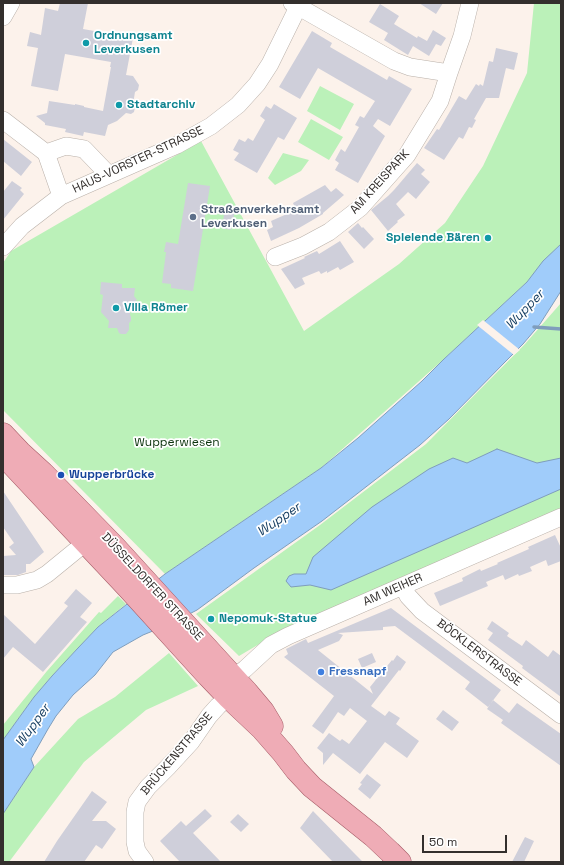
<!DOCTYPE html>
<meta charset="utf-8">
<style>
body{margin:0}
#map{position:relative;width:564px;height:865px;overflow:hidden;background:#fcf2eb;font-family:"Space Grotesk",sans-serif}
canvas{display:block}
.frame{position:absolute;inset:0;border:4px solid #332f2d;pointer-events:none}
.scale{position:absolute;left:422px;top:835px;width:85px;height:18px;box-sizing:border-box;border:2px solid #332f2d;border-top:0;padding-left:5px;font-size:12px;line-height:14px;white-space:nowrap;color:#332f2d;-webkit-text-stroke:3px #fff;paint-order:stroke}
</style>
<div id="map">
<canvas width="564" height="865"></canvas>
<div class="frame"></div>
<div class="scale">50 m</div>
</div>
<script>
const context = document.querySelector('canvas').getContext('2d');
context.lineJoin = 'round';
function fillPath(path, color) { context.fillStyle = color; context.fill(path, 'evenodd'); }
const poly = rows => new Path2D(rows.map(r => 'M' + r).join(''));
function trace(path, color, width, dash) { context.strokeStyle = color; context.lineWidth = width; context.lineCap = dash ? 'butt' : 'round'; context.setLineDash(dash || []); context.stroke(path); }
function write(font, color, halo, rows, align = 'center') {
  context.font = font + ' "Space Grotesk",sans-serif'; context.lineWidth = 3.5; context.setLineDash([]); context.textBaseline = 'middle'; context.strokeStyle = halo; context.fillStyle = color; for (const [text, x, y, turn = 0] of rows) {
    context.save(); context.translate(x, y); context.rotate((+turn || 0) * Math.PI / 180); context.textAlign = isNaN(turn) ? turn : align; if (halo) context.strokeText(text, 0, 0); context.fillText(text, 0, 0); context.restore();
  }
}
const green = poly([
 [534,3,561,3,561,244,527,282,444,359,321,468,165,574,3,410,3,263,11,251,201,141,304,331,399,264,445,223,483,166,527,73],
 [320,86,354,104,340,130,307,111],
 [311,119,343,137,329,160,298,142],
 [283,153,309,160,301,171,275,185,268,178],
 [561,303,561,512,278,633,239,656,196,614,320,525,426,444,525,344],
 [118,596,126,604,98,627,52,676,34,697,3,740,3,725,47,671,99,612,101,613],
 [169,653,198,686,146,710,84,762,9,862,3,862,3,814,34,767,78,719,115,697]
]);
const water = poly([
 [561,244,561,291,540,324,523,344,505,362,449,419,420,445,322,521,254,568,197,610,170,624,143,635,113,652,95,675,73,695,56,716,48,729,31,759,34,767,3,814,3,740,34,697,52,676,78,648,98,627,165,574,321,468,358,438,422,381,444,359,527,282,543,261,561,244],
 [497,449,537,463,561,458,561,489,331,590,310,585,291,587,286,581,289,576,294,574,306,574,313,557,372,507,429,469,453,458,467,463,497,449]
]);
const pier = poly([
 [483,320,520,350,514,355,477,325]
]);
const stream = poly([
 [534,327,561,329]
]);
const building = poly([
 [60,3,88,3,83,29,133,38,126,75,133,76,139,85,138,90,135,92,133,104,135,107,134,112,131,114,126,113,117,121,108,125,105,136,84,132,83,136,65,132,66,129,45,125,45,123,36,116,47,113,49,101,75,105,75,104,84,106,84,107,103,111,111,67,110,67,111,62,65,54,58,91,31,86,38,48,27,46,30,32,41,35,45,8,58,11],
 [419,3,443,3,436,14],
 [380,4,399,16,394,24,417,38,418,36,427,41,433,30,446,38,441,46,436,44,429,56,413,46,408,55,384,40,388,33,369,22],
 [312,31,332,43,330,47,387,80,389,76,412,89,390,126,378,119,373,126,385,136,358,183,335,170,339,163,335,160,341,149,345,152,359,127,355,125,360,116,364,118,375,101,318,68,300,99,279,87],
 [496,48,518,53,514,70,506,68,499,98,486,98,474,119,476,120,472,128,469,127,463,139,459,137,444,160,424,148,437,129,439,130,459,96,466,100,476,84,479,86,480,84,483,86,489,61,493,62],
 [274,104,297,118,284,140,278,137,257,173,234,160,239,153,233,150,239,139,245,142,248,138,253,141,265,120,260,116,266,106,271,109],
 [3,139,32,162,21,176,3,161],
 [417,163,425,170,421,174,430,182,416,199,408,192,396,204,405,215,397,221,398,222,388,231,371,210,388,196,394,190],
 [12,181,22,188,20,190,24,194,3,220,3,192],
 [188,183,210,186,193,291,171,288,171,284,162,283,166,252,164,252,166,242,178,244],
 [325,185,331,192,336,188,344,195,323,213,323,214,299,228,271,241,267,230,273,227,271,221,296,210,293,203],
 [225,208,235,210,231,230,222,228],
 [358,223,362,228,363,227,374,239,364,249,348,232],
 [340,241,354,262,340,270,338,267,327,273,327,271,321,274,319,271,302,278,305,284,295,289,281,269,305,258,304,257,317,251,319,254],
 [101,282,122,284,122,288,135,288,134,296,137,300,131,306,130,315,131,317,131,321,129,323,129,330,126,334,121,334,119,333,117,328,108,328,109,321,101,312,103,295,100,294],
 [3,491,44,552,30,564,26,564,26,572,18,575,3,575,3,556,16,555,9,547,14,543,3,527],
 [555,535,561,548,561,561,548,566,546,560,530,567,532,571,519,576,518,574,505,580,503,575,486,582,488,586,440,606,434,593,463,581,462,578,480,569,481,571,498,564,497,563,529,549,528,547],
 [76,589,92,603,80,617,87,622,43,672,13,647,3,659,3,614,35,644,68,606,64,603],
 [391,608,501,690,488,707,465,689,470,682,395,626,383,627,383,630,338,633,343,635,339,641,318,650,373,694,370,687,392,660,393,661,397,655,406,662,400,671,399,670,371,706,385,716,389,711,400,718,396,724,419,741,407,758,385,742,360,774,333,753,323,765,323,753,317,748,329,733,340,741,342,739,349,744,367,721,350,708,344,716,338,712,323,734,312,726,334,696,284,657,288,654,286,649,306,639,308,643],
 [492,621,509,633,507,636,522,646,526,640,548,657,553,650,561,656,561,697,522,668,523,666,488,640,493,633,487,629],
 [372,653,376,662,362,668,358,659],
 [493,700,509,713,517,703,561,734,561,766,501,723,503,720,487,709],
 [443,710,459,722,452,731,436,719],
 [367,774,381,785,370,799,358,789,362,784,360,783],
 [92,791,107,802,92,821,106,821,116,829,102,849,96,845,84,862,44,862,57,841],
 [205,809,212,816,193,833,221,862,180,862,160,841,181,821,186,826],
 [313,811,354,853,363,862,333,862,300,828],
 [238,814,249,824,241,832,230,822],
 [525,837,534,841,524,862,512,862]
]);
const minor = poly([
 [292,3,394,61,410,67,449,73,462,36,470,3],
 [3,17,11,3],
 [3,120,46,153,61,196],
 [46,153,66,146,84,149,108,174],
 [3,247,22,226,61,196,177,145,211,126,238,105,257,84,270,64,300,3],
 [275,257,303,246,329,232,360,208,407,155,440,101,449,73],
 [3,585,17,585,37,580,47,574,85,543],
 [403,586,408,596,422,611,561,715],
 [234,677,245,669,271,645,288,636,561,517],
 [145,862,137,851,135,842,135,812,137,802,148,787,168,767,191,742,209,716,218,706,228,697]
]);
const major = poly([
 [3,434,20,452,43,473,115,547,247,692,263,711,272,726],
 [3,455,128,588,208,676,228,697,262,729,283,753,296,770,312,787,373,836,390,852,400,862]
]);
const markers = [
 [86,43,4,"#0f9aa8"],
 [119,105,4,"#0f9aa8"],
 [193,217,4,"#5c6f8a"],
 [488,238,4,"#0f9aa8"],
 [116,308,4,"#0f9aa8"],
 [61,475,4,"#1a4fb4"],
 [211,619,4,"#0f9aa8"],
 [321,672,4,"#3f7fe0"]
];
const cultureNames = [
 ["Ordnungsamt",94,36],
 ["Leverkusen",94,50],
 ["Stadtarchiv",127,105],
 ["Spielende Bären",480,238,"right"],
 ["Villa Römer",124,308],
 ["Nepomuk-Statue",219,619]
];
const streetNames = [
 ["HAUS-VORSTER-STRASSE",138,160,-25],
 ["AM KREISPARK",380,182,-48],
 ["DÜSSELDORFER STRASSE",152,587,47],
 ["AM WEIHER",393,590,-24],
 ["BÖCKLERSTRASSE",479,653,37],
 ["BRÜCKENSTRASSE",177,754,-50]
];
const serviceNames = [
 ["Straßenverkehrsamt",201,210],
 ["Leverkusen",201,224]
];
const parkNames = [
 ["Wupperwiesen",177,443]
];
const transitNames = [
 ["Wupperbrücke",69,475]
];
const shopNames = [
 ["Fressnapf",329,672]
];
const waterNames = [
 ["Wupper",525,310,-46],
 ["Wupper",279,520,-34],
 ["Wupper",33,726,-54]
];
fillPath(green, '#bbf1b9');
fillPath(water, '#a0ccfa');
trace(water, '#7f9dbc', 1);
fillPath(pier, '#fcf2eb');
trace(stream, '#7f9dbc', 3.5);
fillPath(building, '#cfcfda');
trace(minor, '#b9b0a9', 18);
trace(major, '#a65c67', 23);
trace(minor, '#fff', 17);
trace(major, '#efacb6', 22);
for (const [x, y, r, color] of markers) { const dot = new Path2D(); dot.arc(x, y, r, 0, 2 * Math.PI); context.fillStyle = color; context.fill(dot); trace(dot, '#fff', 1.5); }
write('bold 12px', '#0d838f', '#fff', cultureNames, 'left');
write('12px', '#332f2d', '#fff', streetNames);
write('bold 12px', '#4e5e75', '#fff', serviceNames, 'left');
write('12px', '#0d340e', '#fff', parkNames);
write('bold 12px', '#164399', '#fff', transitNames, 'left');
write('bold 12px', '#366cbe', '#fff', shopNames, 'left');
write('italic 13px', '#184064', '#fff', waterNames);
</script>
